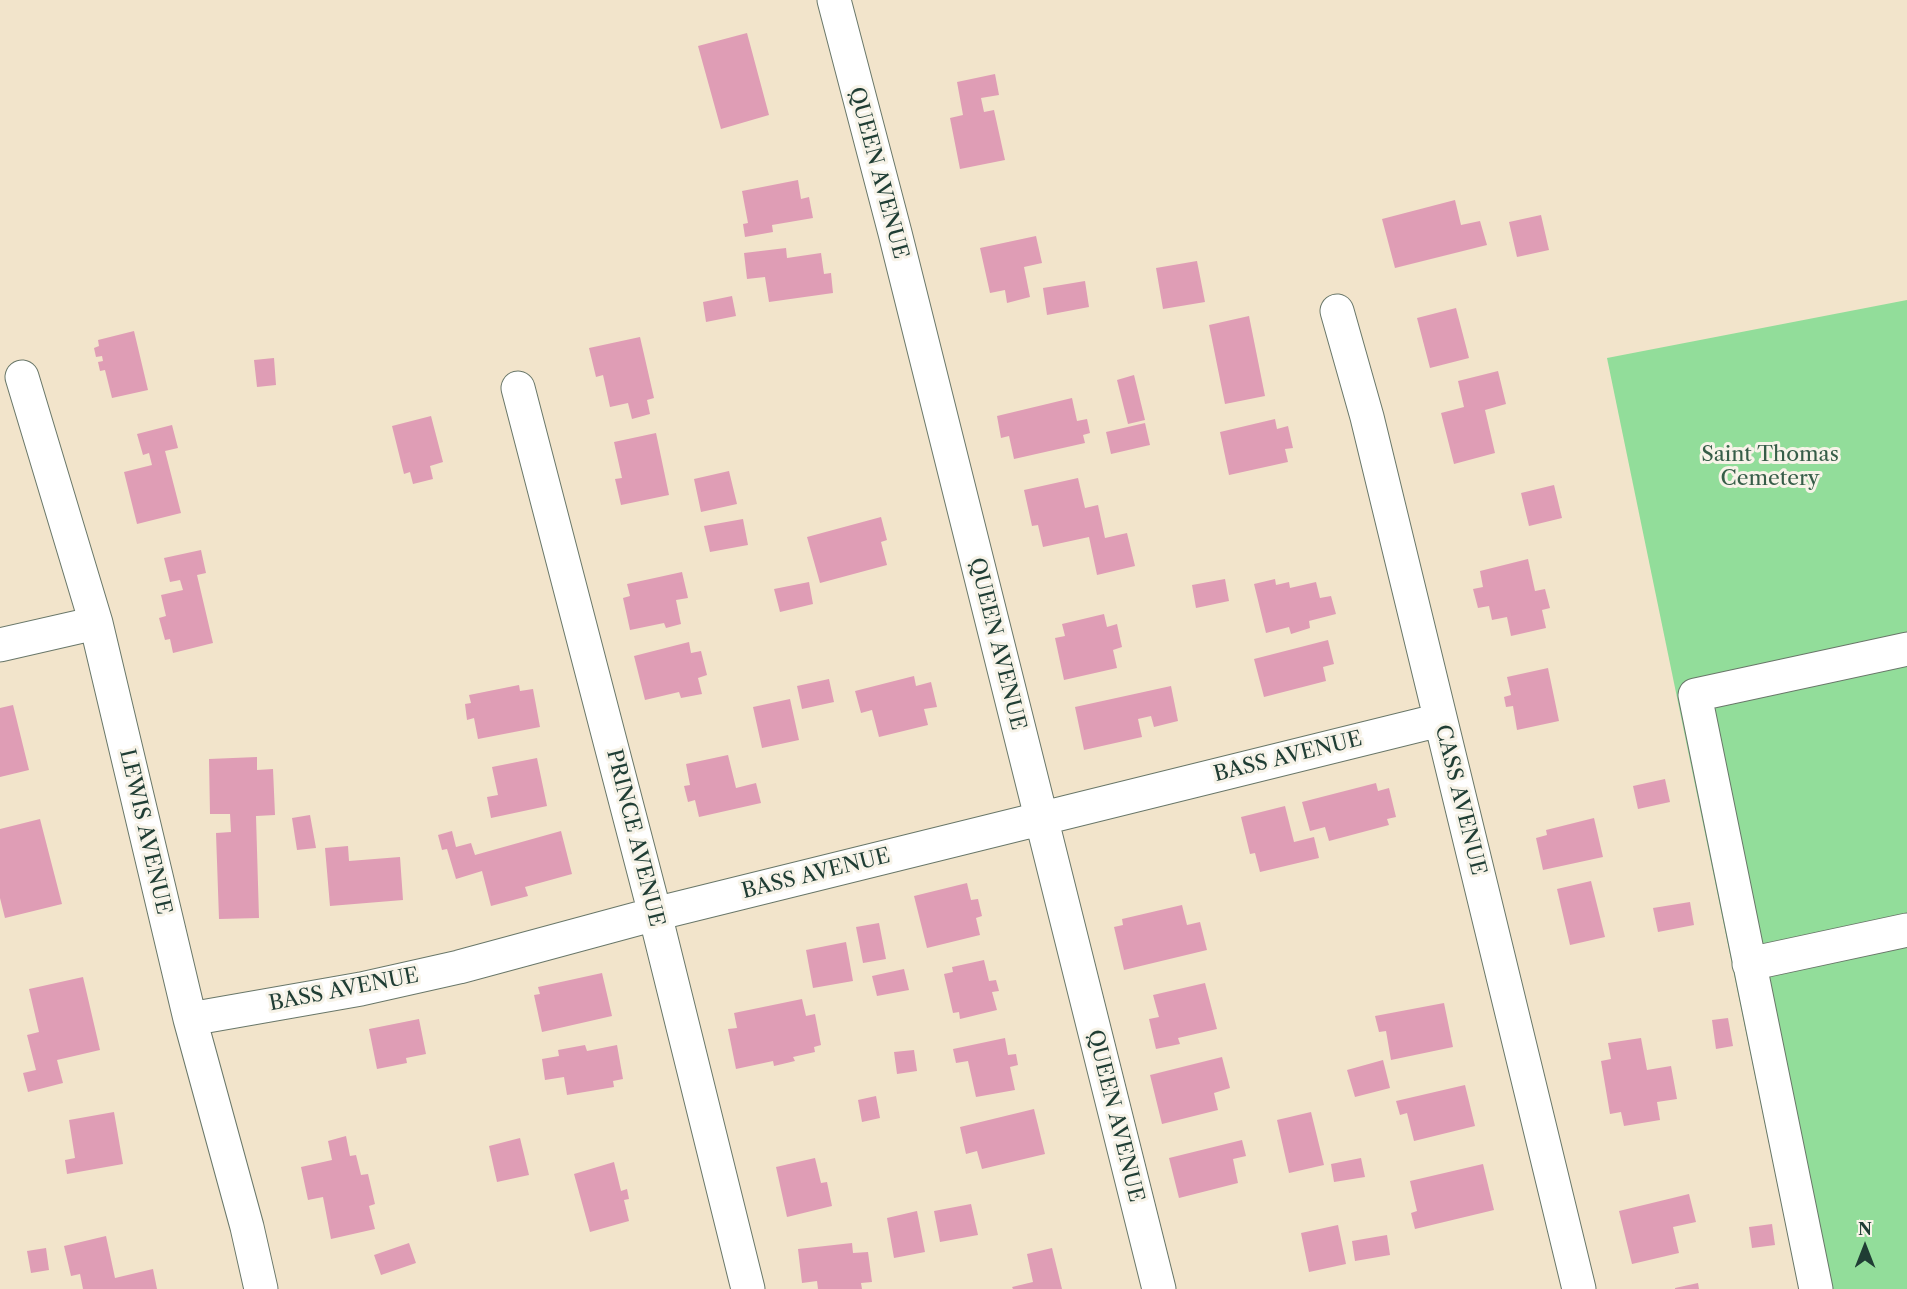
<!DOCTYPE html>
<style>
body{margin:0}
#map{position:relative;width:1907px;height:1289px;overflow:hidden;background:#f2e4cb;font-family:"Libre Caslon Text",serif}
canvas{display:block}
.north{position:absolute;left:1835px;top:1217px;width:60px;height:60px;-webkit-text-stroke:4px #f7f3e8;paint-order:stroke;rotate:0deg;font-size:16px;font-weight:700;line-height:24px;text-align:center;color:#1f3d34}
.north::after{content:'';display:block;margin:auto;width:21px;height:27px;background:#1f3d34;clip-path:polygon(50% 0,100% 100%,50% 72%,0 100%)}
</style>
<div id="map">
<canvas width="1907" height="1289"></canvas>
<div class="north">N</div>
</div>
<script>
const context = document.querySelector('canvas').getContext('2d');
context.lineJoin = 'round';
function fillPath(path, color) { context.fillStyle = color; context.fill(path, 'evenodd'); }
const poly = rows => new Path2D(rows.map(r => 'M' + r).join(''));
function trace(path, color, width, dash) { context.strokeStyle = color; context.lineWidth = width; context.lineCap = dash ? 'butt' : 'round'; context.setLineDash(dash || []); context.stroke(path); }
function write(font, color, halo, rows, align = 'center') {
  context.font = font + ' "Libre Caslon Text",serif'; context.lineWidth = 6; context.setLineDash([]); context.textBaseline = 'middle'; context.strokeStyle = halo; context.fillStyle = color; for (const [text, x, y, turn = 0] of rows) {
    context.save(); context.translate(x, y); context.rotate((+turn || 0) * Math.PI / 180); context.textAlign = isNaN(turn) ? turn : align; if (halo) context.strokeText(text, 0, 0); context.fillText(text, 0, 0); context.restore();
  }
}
const green = poly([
 [1907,300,1907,1289,1799,1289,1607,358]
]);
const building = poly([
 [747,33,769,115,721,129,698,46],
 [995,74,999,95,981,98,984,112,994,110,1005,160,960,169,950,118,963,115,957,82],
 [798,180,801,199,809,197,813,218,772,225,773,232,745,237,743,224,748,223,742,191],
 [1455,200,1461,225,1480,221,1487,245,1395,268,1382,219],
 [1541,215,1549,250,1517,257,1509,222],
 [1036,236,1042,263,1024,267,1030,297,1007,303,1005,290,990,293,980,248],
 [786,248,787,258,821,253,824,274,831,273,833,293,769,302,765,277,747,279,744,253],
 [1197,261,1205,302,1163,309,1156,268],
 [1085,281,1089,307,1047,315,1043,288],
 [732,296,736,316,706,322,703,302],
 [1456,308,1469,358,1430,368,1417,318],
 [1249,316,1265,396,1225,404,1209,325],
 [134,331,148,390,112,398,105,370,100,371,98,362,103,361,102,356,96,357,94,348,99,346,98,340],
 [640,337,654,398,647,400,650,414,632,419,628,403,610,407,603,375,596,377,589,348],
 [274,358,276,385,257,387,254,360],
 [1498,371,1506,404,1485,410,1495,453,1454,464,1441,413,1464,407,1458,381],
 [1134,375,1145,420,1128,424,1117,380],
 [1072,398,1077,421,1087,419,1090,433,1083,435,1085,443,1014,459,1009,436,1001,438,997,416],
 [431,416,443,462,430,466,433,479,413,484,410,472,404,474,392,426],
 [1275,419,1277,429,1288,426,1293,448,1285,449,1288,462,1229,475,1220,432],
 [1145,423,1150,445,1111,454,1106,432],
 [172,425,178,448,165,451,181,513,137,524,124,472,152,465,149,453,143,455,137,434],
 [656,433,669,495,621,505,615,479,622,478,614,442],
 [729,471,737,504,701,512,694,479],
 [1078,478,1085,508,1098,505,1105,538,1127,533,1135,566,1097,575,1089,537,1043,547,1038,525,1032,526,1024,490],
 [1554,485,1562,518,1529,526,1521,493],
 [881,517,887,540,881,542,887,565,820,583,807,537],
 [743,519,748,545,710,552,704,526],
 [201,550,206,573,197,575,213,643,173,653,170,639,165,640,159,618,166,616,161,595,183,590,180,580,170,582,164,558],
 [1528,559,1535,591,1545,589,1550,608,1542,610,1546,628,1511,636,1507,617,1492,620,1489,606,1478,608,1473,589,1483,587,1480,571],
 [682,572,688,598,676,600,681,624,666,628,664,623,630,630,623,598,630,596,627,584],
 [1225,579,1229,601,1196,608,1192,585],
 [1275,579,1276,585,1289,582,1290,588,1316,582,1320,598,1331,596,1336,614,1309,621,1310,628,1291,634,1289,627,1266,633,1254,584],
 [809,582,813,604,780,612,774,589],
 [1104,614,1107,627,1117,624,1122,647,1113,650,1117,668,1064,680,1055,638,1065,636,1062,624],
 [1328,640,1334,664,1323,667,1326,681,1264,697,1254,659],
 [689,642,691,653,701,651,707,675,698,678,702,694,681,698,679,692,645,700,634,656],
 [1548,668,1559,721,1517,730,1513,706,1506,707,1504,697,1511,695,1507,677],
 [914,676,916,686,931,682,937,707,924,709,928,725,879,737,872,710,861,713,855,691],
 [829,679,834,702,802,709,797,686],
 [519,685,520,691,533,689,540,727,478,739,474,718,467,720,465,704,471,703,469,695],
 [1171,686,1178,721,1154,727,1151,716,1138,719,1142,737,1084,750,1075,707],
 [790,699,799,740,762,748,753,707],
 [13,705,29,770,0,777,0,708],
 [728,755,736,788,756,783,761,803,699,817,695,800,688,802,684,786,690,785,686,764],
 [257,757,257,770,273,769,275,815,256,816,259,918,219,919,216,833,231,832,230,814,210,814,209,759],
 [537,758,547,806,491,818,487,797,498,795,492,767],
 [1665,779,1670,802,1638,809,1633,786],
 [1376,783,1378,791,1389,788,1396,817,1387,819,1389,825,1329,841,1325,827,1310,831,1302,802],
 [1285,806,1294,842,1314,837,1319,858,1260,872,1255,853,1250,854,1241,817],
 [310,815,316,848,297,850,292,818],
 [1594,818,1603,857,1543,870,1536,838,1547,835,1546,830],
 [40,819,62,904,5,918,0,898,0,829],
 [452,831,456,847,471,843,475,855,561,831,572,874,525,887,528,896,491,906,482,871,456,879,447,849,442,850,438,835],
 [348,846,349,861,400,857,403,900,330,906,325,848],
 [1591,881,1605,937,1570,945,1557,889],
 [967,883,971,900,978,899,982,916,976,918,980,935,927,948,914,896],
 [1690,902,1694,925,1658,932,1653,908],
 [1182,905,1187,925,1200,922,1207,950,1124,970,1114,927,1123,925,1122,919],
 [879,923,886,959,863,963,856,927],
 [846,942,853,981,813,988,806,950],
 [984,960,989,981,996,980,999,991,992,992,997,1010,960,1019,959,1012,953,1013,944,974,953,972,952,967],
 [904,969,909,990,877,996,872,976],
 [602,973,612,1016,542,1032,534,995,540,994,538,987],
 [83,977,100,1050,57,1060,63,1083,28,1092,23,1073,36,1070,27,1035,39,1032,29,989],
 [1205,983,1217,1029,1178,1038,1180,1044,1156,1049,1149,1019,1159,1017,1153,995],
 [802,999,806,1016,815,1014,821,1045,814,1047,815,1052,793,1057,795,1061,774,1066,773,1061,736,1069,728,1029,737,1028,734,1013],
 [1444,1003,1453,1047,1391,1060,1386,1031,1379,1032,1375,1016],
 [1728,1018,1733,1046,1716,1049,1712,1020],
 [419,1019,426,1054,406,1058,407,1063,377,1069,369,1029],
 [1005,1038,1008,1055,1016,1054,1018,1065,1010,1067,1015,1090,976,1097,968,1061,956,1063,953,1049],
 [1641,1038,1647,1070,1671,1066,1677,1099,1657,1102,1660,1120,1624,1126,1621,1112,1610,1114,1601,1061,1611,1059,1608,1043],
 [585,1045,587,1051,617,1045,623,1079,613,1081,614,1087,567,1095,564,1077,545,1080,542,1059,559,1056,558,1050],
 [914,1050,917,1071,897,1074,894,1052],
 [1222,1057,1230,1088,1214,1093,1218,1110,1162,1124,1150,1075],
 [1383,1060,1390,1088,1355,1097,1347,1070],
 [1465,1085,1475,1126,1414,1141,1407,1113,1400,1115,1396,1101],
 [876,1096,880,1118,862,1122,858,1100],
 [1034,1109,1045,1154,982,1169,977,1151,966,1154,960,1127],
 [114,1112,123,1164,67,1174,65,1160,75,1158,69,1120],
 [1311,1112,1324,1165,1289,1173,1277,1120],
 [346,1136,350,1156,356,1155,361,1175,368,1174,375,1204,369,1206,375,1229,331,1239,323,1197,308,1200,301,1167,332,1160,328,1141],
 [520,1138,529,1175,497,1182,489,1146],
 [1242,1140,1246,1156,1233,1159,1238,1183,1179,1198,1169,1158],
 [815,1158,821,1183,827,1182,832,1206,787,1217,776,1167],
 [1361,1158,1365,1177,1334,1182,1331,1164],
 [614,1162,621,1191,627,1189,629,1199,624,1200,629,1221,590,1232,574,1174],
 [1483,1164,1494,1210,1415,1229,1411,1213,1417,1211,1410,1181],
 [1689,1194,1696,1222,1673,1227,1679,1253,1632,1264,1619,1211],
 [971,1204,978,1235,940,1242,934,1211],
 [917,1211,925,1252,894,1258,887,1218],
 [1772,1224,1775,1245,1752,1248,1749,1227],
 [1338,1225,1346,1264,1309,1272,1301,1233],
 [1387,1235,1390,1255,1355,1261,1352,1241],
 [106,1236,115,1278,153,1269,157,1289,83,1289,80,1274,71,1276,64,1246],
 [409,1243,416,1263,381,1275,374,1255],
 [852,1243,853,1253,868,1252,872,1282,861,1283,862,1289,818,1289,817,1281,802,1283,798,1249],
 [46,1248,49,1270,31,1273,27,1251],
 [1052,1248,1062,1289,1013,1289,1012,1287,1033,1282,1027,1254],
 [1698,1283,1699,1289,1675,1289,1675,1288]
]);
const minor = poly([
 [834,0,895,233,1159,1289],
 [1337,311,1367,417,1579,1289],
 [22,377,96,623,190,1019,247,1227,261,1289],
 [518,388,655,914,748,1289],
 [0,645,96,623],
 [1749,964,1907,930],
 [190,1019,361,989,459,967,655,914,1440,720],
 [1816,1289,1695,695,1907,649]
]);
const streetNames = [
 ["QUEEN AVENUE",878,173,75],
 ["QUEEN AVENUE",997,644,76],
 ["BASS AVENUE",1288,757,-14],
 ["CASS AVENUE",1460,800,76],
 ["LEWIS AVENUE",145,832,77],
 ["PRINCE AVENUE",635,838,76],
 ["BASS AVENUE",816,874,-14],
 ["BASS AVENUE",344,990,-11],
 ["QUEEN AVENUE",1115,1116,76]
];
const parkNames = [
 ["Saint Thomas",1770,455],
 ["Cemetery",1770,479]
];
fillPath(green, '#92dd9a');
fillPath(building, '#df9db5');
trace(minor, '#697769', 35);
trace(minor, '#fff', 33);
write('21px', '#1f3d34', '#f7f3e8', streetNames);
write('21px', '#365d48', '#f7f3e8', parkNames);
</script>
